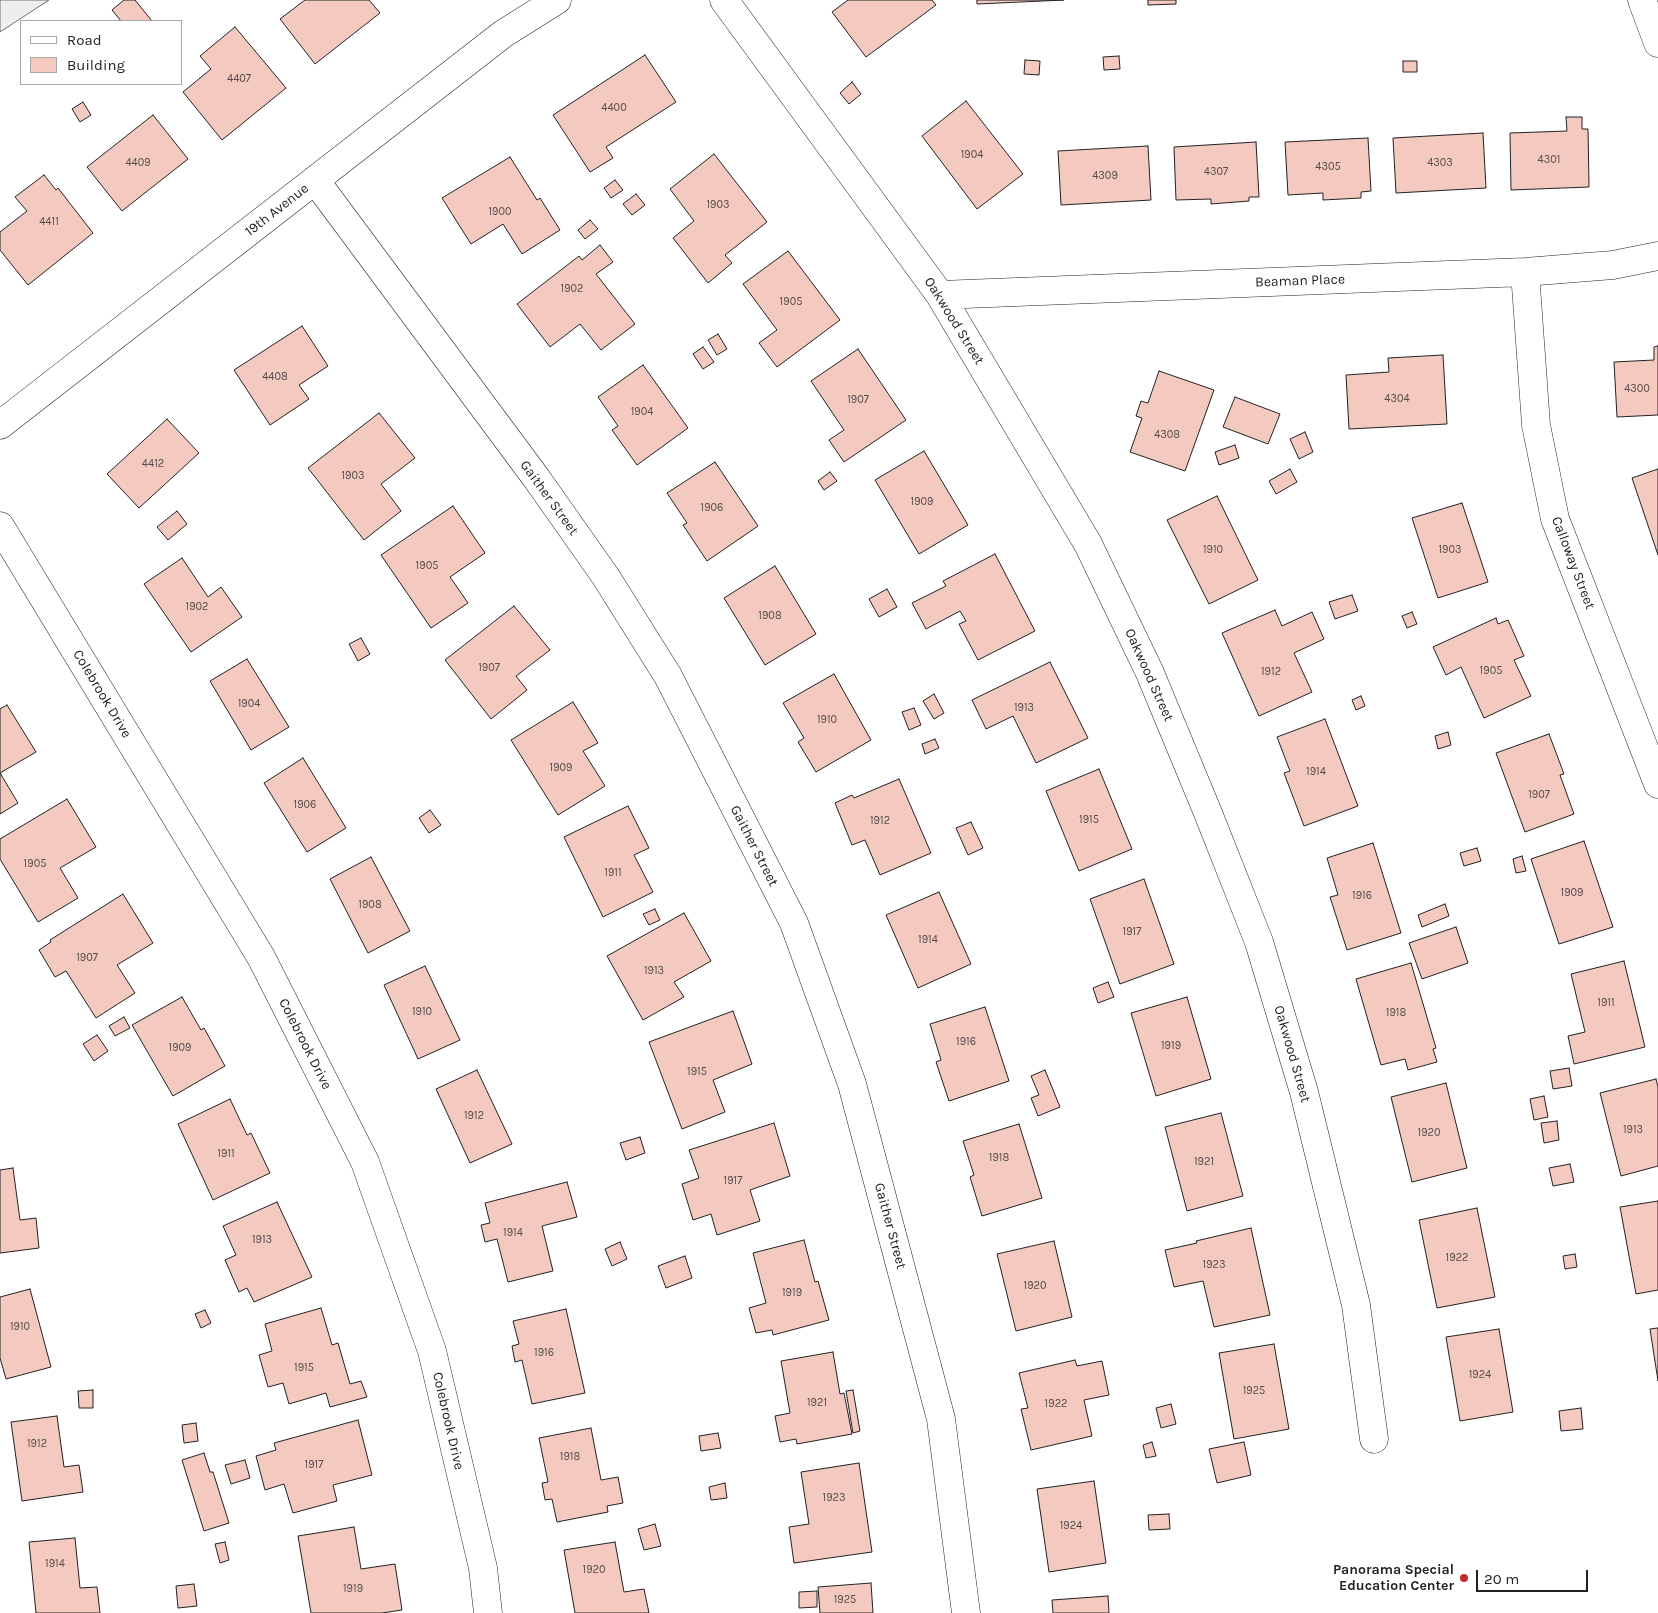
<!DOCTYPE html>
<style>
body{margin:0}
#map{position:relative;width:1658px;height:1613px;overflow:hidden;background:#fff;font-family:Karla,sans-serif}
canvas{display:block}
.legend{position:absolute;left:20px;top:20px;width:162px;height:65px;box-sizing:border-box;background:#fff;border:1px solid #a7a7a7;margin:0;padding:6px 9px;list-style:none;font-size:15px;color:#222}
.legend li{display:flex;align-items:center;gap:10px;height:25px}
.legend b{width:25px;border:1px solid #a7a7a7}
.scale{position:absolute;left:1476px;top:1570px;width:112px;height:22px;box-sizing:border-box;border:2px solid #222;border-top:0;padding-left:6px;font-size:15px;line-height:18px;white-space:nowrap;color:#222;-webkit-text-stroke:4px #fff;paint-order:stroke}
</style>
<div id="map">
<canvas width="1658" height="1613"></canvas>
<ul class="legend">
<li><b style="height:6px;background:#fff"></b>Road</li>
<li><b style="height:14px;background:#f3c9c0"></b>Building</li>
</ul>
<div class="scale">20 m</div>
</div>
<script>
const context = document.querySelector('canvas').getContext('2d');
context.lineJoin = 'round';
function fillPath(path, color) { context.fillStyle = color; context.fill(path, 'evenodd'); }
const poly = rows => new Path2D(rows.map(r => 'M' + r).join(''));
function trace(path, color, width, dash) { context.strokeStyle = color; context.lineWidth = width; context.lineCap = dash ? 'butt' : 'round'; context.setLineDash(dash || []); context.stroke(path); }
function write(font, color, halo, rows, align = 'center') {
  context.font = font + ' Karla,sans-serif'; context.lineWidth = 4; context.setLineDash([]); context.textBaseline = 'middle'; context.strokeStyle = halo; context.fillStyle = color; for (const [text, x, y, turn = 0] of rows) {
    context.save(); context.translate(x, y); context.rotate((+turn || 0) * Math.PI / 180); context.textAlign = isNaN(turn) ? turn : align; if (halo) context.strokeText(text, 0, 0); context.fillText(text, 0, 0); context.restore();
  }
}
const green = poly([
 [0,0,49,0,0,32,0,0]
]);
const building = poly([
 [124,0,135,0,152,21,121,21,112,10,124,0],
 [305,0,369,0,380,13,315,64,280,19,305,0],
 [848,0,932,0,936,5,866,57,832,12,848,0],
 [977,0,1064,0,977,4,977,0],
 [1148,0,1176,0,1176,4,1148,5,1148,0],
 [235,27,286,88,222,140,183,92,211,69,200,56,235,27],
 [645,55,676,102,606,147,613,158,590,172,553,115,645,55],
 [1119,56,1120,69,1104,70,1103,57,1119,56],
 [1025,60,1040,61,1039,75,1024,74,1025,60],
 [1403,61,1417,61,1417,72,1403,72,1403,61],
 [852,82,861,94,849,104,840,93,852,82],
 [966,101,1023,174,977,209,922,136,966,101],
 [83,102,91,115,80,122,72,109,83,102],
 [153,115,188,159,122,211,87,167,153,115],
 [1566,117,1582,117,1582,129,1588,129,1589,187,1511,190,1510,133,1567,131,1566,117],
 [1483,133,1486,188,1396,193,1393,138,1483,133],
 [1368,138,1371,191,1361,192,1361,198,1323,200,1323,193,1288,195,1285,142,1368,138],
 [1256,142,1259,197,1249,197,1249,201,1211,204,1211,199,1176,200,1174,147,1256,142],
 [1148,146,1151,200,1061,205,1058,151,1148,146],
 [714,154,767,222,725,255,732,263,708,283,673,238,694,221,670,189,714,154],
 [510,157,537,200,540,198,560,230,522,254,503,224,471,244,442,198,510,157],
 [44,175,56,190,58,188,93,233,28,285,0,250,0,232,27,211,15,197,44,175],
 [615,180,623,190,611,198,604,188,615,180],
 [636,194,645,205,632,215,623,204,636,194],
 [590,220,598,229,585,239,578,230,590,220],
 [600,245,613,262,596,274,635,324,601,350,580,324,550,347,517,304,579,256,582,260,600,245],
 [788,251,840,320,777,367,759,343,777,330,743,284,788,251],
 [302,326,328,366,299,385,309,399,270,425,234,370,302,326],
 [718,334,727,349,717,355,708,340,718,334],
 [1658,346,1658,415,1617,417,1614,362,1654,360,1654,347,1658,346],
 [703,347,714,362,703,369,693,354,703,347],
 [858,349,906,420,844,462,829,440,844,430,811,381,858,349],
 [1443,355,1447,424,1349,429,1346,375,1389,372,1388,358,1443,355],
 [643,365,688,428,637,465,612,430,618,426,598,397,643,365],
 [1159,371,1214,390,1185,471,1130,452,1142,418,1136,416,1141,401,1148,403,1159,371],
 [1235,397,1280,414,1268,444,1223,427,1235,397],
 [379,413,415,458,381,484,401,511,364,540,308,468,379,413],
 [167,419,199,453,139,508,107,474,167,419],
 [1305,432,1313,452,1299,459,1290,439,1305,432],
 [1235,445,1239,458,1219,465,1215,452,1235,445],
 [924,451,968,525,919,554,875,480,924,451],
 [715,462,758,526,707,561,683,525,687,523,667,493,715,462],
 [1290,469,1297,482,1276,494,1269,481,1290,469],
 [1658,469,1658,555,1632,478,1658,469],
 [830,472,837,481,824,490,818,481,830,472],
 [1217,496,1258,580,1209,604,1167,520,1217,496],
 [1462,503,1488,582,1438,598,1412,518,1462,503],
 [453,506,485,553,450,577,468,603,431,628,381,555,453,506],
 [177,511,187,524,168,540,157,527,177,511],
 [995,554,1035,631,978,660,959,624,966,621,960,611,926,629,912,603,946,586,943,581,995,554],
 [182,558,208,597,221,587,242,617,191,652,144,584,182,558],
 [775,566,816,634,765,665,724,598,775,566],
 [887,589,897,607,879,617,869,599,887,589],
 [1352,595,1358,611,1335,619,1329,602,1352,595],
 [514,606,550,650,516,676,527,690,491,719,445,660,514,606],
 [1275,610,1282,626,1312,612,1324,639,1294,653,1312,692,1259,716,1222,633,1275,610],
 [1412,612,1417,624,1407,628,1402,616,1412,612],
 [1496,618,1498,624,1508,620,1524,656,1514,660,1531,696,1484,718,1461,667,1446,675,1433,647,1496,618],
 [361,638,370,654,358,661,349,644,361,638],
 [247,659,289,727,251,750,210,681,247,659],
 [1050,662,1088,738,1036,763,1013,716,986,729,972,700,1050,662],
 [834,674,871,740,816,772,798,742,804,738,783,703,834,674],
 [934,694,944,713,934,719,923,701,934,694],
 [1361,696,1365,706,1356,710,1352,700,1361,696],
 [573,702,598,743,583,751,605,786,558,815,511,740,573,702],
 [7,705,36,752,0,773,18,803,0,814,0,709,7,705],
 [914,708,921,725,909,730,902,712,914,708],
 [1325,719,1358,806,1304,826,1284,773,1290,771,1277,737,1325,719],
 [1448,732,1451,745,1438,749,1435,736,1448,732],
 [1549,734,1564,774,1560,775,1574,814,1525,832,1496,753,1549,734],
 [935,739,939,748,925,754,922,744,935,739],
 [303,758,346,828,307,852,264,783,303,758],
 [1099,769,1132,849,1079,871,1046,791,1099,769],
 [899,779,931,853,880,875,865,840,852,845,835,803,852,795,854,798,899,779],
 [67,799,96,847,60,868,78,898,38,922,0,859,0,839,67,799],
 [628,806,649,848,634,855,653,892,603,917,564,837,628,806],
 [430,810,441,825,429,833,419,818,430,810],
 [971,822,983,848,968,855,956,828,971,822],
 [1584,841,1613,927,1559,944,1531,859,1584,841],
 [1373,843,1401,933,1347,950,1330,897,1338,895,1327,858,1373,843],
 [1477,848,1481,861,1464,866,1460,853,1477,848],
 [1522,856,1526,871,1516,873,1513,859,1522,856],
 [371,857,410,931,368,953,330,879,371,857],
 [1144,879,1174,964,1120,984,1090,899,1144,879],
 [939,892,971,964,918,988,886,915,939,892],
 [123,894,153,943,117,965,135,993,96,1018,66,971,55,977,39,950,51,942,50,940,123,894],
 [1445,904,1449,916,1422,927,1418,915,1445,904],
 [655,909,660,920,649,925,643,914,655,909],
 [684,913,711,961,674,982,684,997,643,1020,607,956,684,913],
 [1456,927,1468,963,1422,979,1409,943,1456,927],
 [1624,961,1645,1047,1574,1064,1568,1036,1585,1032,1571,974,1624,961],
 [1411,963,1436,1048,1433,1049,1437,1062,1408,1070,1405,1059,1381,1065,1356,979,1411,963],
 [425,966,460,1040,418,1059,384,985,425,966],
 [1108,982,1114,997,1098,1003,1093,988,1108,982],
 [182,997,201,1030,204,1028,225,1066,173,1096,132,1025,182,997],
 [1187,997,1211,1079,1156,1096,1131,1013,1187,997],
 [985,1007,1009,1081,949,1101,936,1062,941,1060,930,1024,985,1007],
 [733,1011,752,1064,713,1080,725,1112,682,1129,649,1042,733,1011],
 [124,1017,130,1028,115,1036,109,1026,124,1017],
 [97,1035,108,1051,94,1061,83,1044,97,1035],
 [1569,1068,1572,1086,1553,1089,1550,1071,1569,1068],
 [477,1070,512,1144,470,1163,436,1089,477,1070],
 [1045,1070,1060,1107,1038,1116,1031,1098,1039,1095,1031,1076,1045,1070],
 [1656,1079,1658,1087,1658,1166,1621,1176,1600,1093,1656,1079],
 [1446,1083,1467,1168,1412,1182,1391,1097,1446,1083],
 [1544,1096,1548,1117,1534,1120,1530,1099,1544,1096],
 [230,1099,247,1135,251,1133,270,1173,213,1200,178,1124,230,1099],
 [1221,1113,1243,1196,1187,1211,1165,1127,1221,1113],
 [1557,1121,1559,1140,1544,1143,1541,1123,1557,1121],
 [774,1123,790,1176,750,1190,760,1221,717,1235,711,1214,693,1220,682,1184,699,1178,689,1150,774,1123],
 [1019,1124,1042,1198,982,1216,970,1177,974,1175,963,1141,1019,1124],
 [640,1137,645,1153,626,1160,620,1143,640,1137],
 [1570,1164,1574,1182,1553,1186,1549,1168,1570,1164],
 [13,1168,20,1220,36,1218,39,1248,0,1253,0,1170,13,1168],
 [567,1182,577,1217,542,1226,553,1271,508,1282,497,1239,485,1242,481,1225,490,1223,485,1203,567,1182],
 [1658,1201,1658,1290,1636,1294,1620,1207,1658,1201],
 [277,1202,312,1277,254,1302,247,1288,239,1292,225,1260,236,1255,223,1226,277,1202],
 [1477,1208,1495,1297,1437,1308,1419,1220,1477,1208],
 [1251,1228,1270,1315,1214,1327,1203,1281,1174,1287,1165,1250,1197,1243,1196,1241,1251,1228],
 [804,1240,815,1282,818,1281,829,1320,773,1335,772,1330,756,1333,749,1308,766,1303,753,1253,804,1240],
 [1054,1241,1072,1317,1016,1331,997,1254,1054,1241],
 [620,1242,627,1259,612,1266,605,1249,620,1242],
 [1575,1254,1577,1267,1565,1269,1563,1256,1575,1254],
 [685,1256,692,1278,666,1288,658,1266,685,1256],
 [30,1289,51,1367,6,1379,0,1358,0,1297,30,1289],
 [321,1308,332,1345,338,1343,350,1384,361,1381,367,1397,330,1407,326,1393,289,1404,283,1383,268,1387,259,1355,272,1351,265,1324,321,1308],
 [566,1309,585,1393,532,1404,522,1360,515,1362,512,1346,519,1344,513,1321,566,1309],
 [205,1310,211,1323,201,1328,195,1314,205,1310],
 [1658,1328,1658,1381,1650,1329,1658,1328],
 [1499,1329,1513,1412,1460,1421,1446,1337,1499,1329],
 [1274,1344,1289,1429,1234,1439,1219,1353,1274,1344],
 [833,1352,840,1394,844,1393,852,1434,797,1444,796,1439,780,1442,775,1416,790,1413,781,1361,833,1352],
 [1075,1360,1077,1366,1102,1361,1109,1395,1084,1400,1092,1436,1031,1450,1021,1409,1028,1408,1019,1373,1075,1360],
 [93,1390,93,1408,79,1408,78,1391,93,1390],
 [853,1390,860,1431,853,1433,846,1391,853,1390],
 [1171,1404,1176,1424,1161,1428,1156,1408,1171,1404],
 [1581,1408,1583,1429,1561,1431,1559,1411,1581,1408],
 [57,1416,64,1467,79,1465,83,1492,22,1501,11,1422,57,1416],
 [358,1420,372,1475,333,1485,337,1501,293,1513,284,1484,265,1490,256,1456,276,1450,274,1443,358,1420],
 [196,1423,198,1441,184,1443,182,1425,196,1423],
 [591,1428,601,1480,618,1477,623,1503,607,1506,608,1512,557,1522,552,1499,545,1500,542,1483,548,1482,539,1438,591,1428],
 [718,1433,721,1448,701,1451,699,1436,718,1433],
 [1152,1442,1156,1456,1146,1458,1143,1445,1152,1442],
 [1244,1442,1251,1475,1217,1483,1209,1449,1244,1442],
 [204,1453,210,1472,213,1472,229,1523,204,1531,182,1460,204,1453],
 [245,1460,250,1478,231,1484,225,1465,245,1460],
 [859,1463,872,1552,794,1563,789,1527,809,1524,801,1472,859,1463],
 [1094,1481,1106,1563,1049,1572,1037,1489,1094,1481],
 [725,1483,727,1498,711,1500,709,1487,725,1483],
 [1169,1514,1170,1529,1149,1530,1148,1515,1169,1514],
 [655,1524,661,1546,644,1550,638,1529,655,1524],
 [354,1527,361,1569,395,1564,402,1610,382,1613,311,1613,298,1536,354,1527],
 [75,1538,80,1588,97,1587,100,1613,36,1613,29,1542,75,1538],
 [225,1542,229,1560,220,1563,215,1544,225,1542],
 [615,1542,624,1592,644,1589,649,1613,575,1613,564,1550,615,1542],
 [871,1583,873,1613,820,1613,818,1587,871,1583],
 [194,1584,197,1606,178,1608,176,1586,194,1584],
 [817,1591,817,1607,799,1608,799,1592,817,1591],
 [1108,1596,1109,1613,1053,1613,1052,1600,1108,1596]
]);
const minor = poly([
 [724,0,940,295,1088,544,1150,673,1208,813,1259,942,1304,1092,1356,1305,1374,1439],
 [1642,0,1658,43],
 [315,180,537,479,606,577,668,676,794,923,852,1084,941,1419,966,1613],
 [1525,272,1536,425,1555,519,1658,784],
 [940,295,1525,272,1613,265,1658,256],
 [0,425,503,34,557,0],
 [0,526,261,957,365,1162,432,1351,483,1568,488,1613]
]);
const markers = [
 [1464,1578,5,"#c62828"]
];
const numberNames = [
 ["4407",239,79],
 ["4400",614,108],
 ["1904",972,155],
 ["4301",1549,160],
 ["4409",138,163],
 ["4303",1440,163],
 ["4305",1328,167],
 ["4307",1216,172],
 ["4309",1105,176],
 ["1903",718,205],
 ["1900",500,212],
 ["4411",49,222],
 ["1902",572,289],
 ["1905",791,302],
 ["4408",275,377],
 ["4300",1637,389],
 ["4304",1397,399],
 ["1907",858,400],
 ["1904",642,412],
 ["4308",1167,435],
 ["4412",153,464],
 ["1903",353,476],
 ["1909",922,502],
 ["1906",712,508],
 ["1910",1213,550],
 ["1903",1450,550],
 ["1905",427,566],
 ["1902",197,607],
 ["1908",770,616],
 ["1907",489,668],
 ["1905",1491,671],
 ["1912",1271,672],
 ["1904",249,704],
 ["1913",1024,708],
 ["1910",827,720],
 ["1909",561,768],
 ["1914",1316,772],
 ["1907",1539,795],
 ["1906",305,805],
 ["1915",1089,820],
 ["1912",880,821],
 ["1905",35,864],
 ["1911",613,873],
 ["1909",1572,893],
 ["1916",1362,896],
 ["1908",370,905],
 ["1917",1132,932],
 ["1914",928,940],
 ["1907",87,958],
 ["1913",654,971],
 ["1911",1606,1003],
 ["1910",422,1012],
 ["1918",1396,1013],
 ["1916",966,1042],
 ["1919",1171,1046],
 ["1909",180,1048],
 ["1915",697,1072],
 ["1912",474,1116],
 ["1913",1633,1130],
 ["1920",1429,1133],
 ["1911",226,1154],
 ["1918",999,1158],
 ["1921",1204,1162],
 ["1917",733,1181],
 ["1914",513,1233],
 ["1913",262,1240],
 ["1922",1457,1258],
 ["1923",1214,1265],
 ["1920",1035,1286],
 ["1919",792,1293],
 ["1910",20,1327],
 ["1916",544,1353],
 ["1915",304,1368],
 ["1924",1480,1375],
 ["1925",1254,1391],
 ["1921",817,1403],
 ["1922",1056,1404],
 ["1912",37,1444],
 ["1918",570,1457],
 ["1917",314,1465],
 ["1923",834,1498],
 ["1924",1071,1526],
 ["1914",55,1564],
 ["1920",594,1570],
 ["1919",353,1589],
 ["1925",845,1600]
];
const streetNames = [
 ["19th Avenue",277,210,-38],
 ["Beaman Place",1300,281,-2],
 ["Oakwood Street",954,321,58],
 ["Gaither Street",549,498,54],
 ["Calloway Street",1573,563,69],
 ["Oakwood Street",1149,675,66],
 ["Colebrook Drive",102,694,59],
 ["Gaither Street",754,846,63],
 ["Colebrook Drive",305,1044,63],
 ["Oakwood Street",1292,1054,74],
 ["Gaither Street",890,1226,75],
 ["Colebrook Drive",448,1421,77]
];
const poiNames = [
 ["Panorama Special",1454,1570],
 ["Education Center",1454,1586]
];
fillPath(green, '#eee');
trace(green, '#6f6f6f', 1);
fillPath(building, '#f3c9c0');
trace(building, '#222', 1);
trace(minor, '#222', 29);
trace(minor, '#fff', 28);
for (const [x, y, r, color] of markers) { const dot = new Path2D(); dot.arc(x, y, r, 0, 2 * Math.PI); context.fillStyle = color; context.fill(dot); trace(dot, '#fff', 2); }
write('11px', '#564c4a', null, numberNames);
write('14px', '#222', '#fff', streetNames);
write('bold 14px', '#222', '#fff', poiNames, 'right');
</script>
